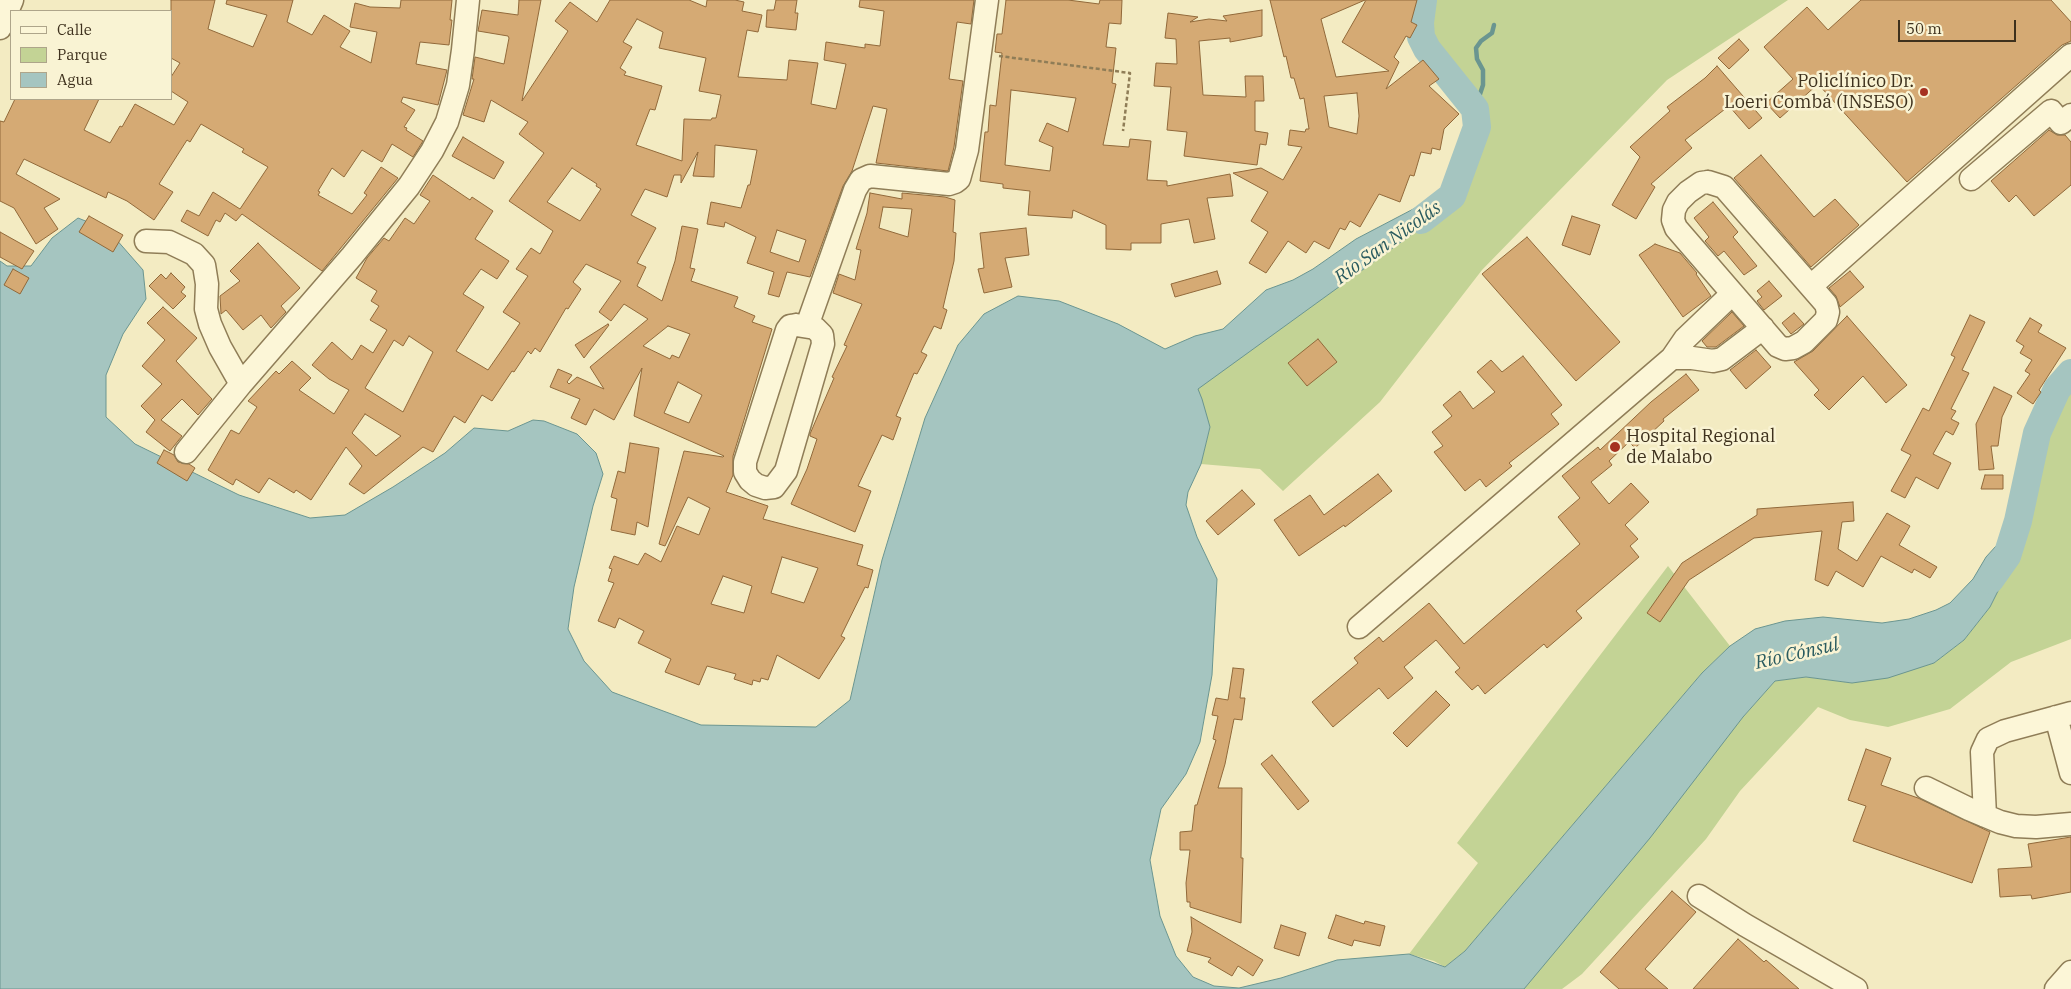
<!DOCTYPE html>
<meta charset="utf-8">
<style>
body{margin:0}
#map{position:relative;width:2071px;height:989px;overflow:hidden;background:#f3ebc2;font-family:"IBM Plex Serif",serif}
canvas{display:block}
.legend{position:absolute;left:10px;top:10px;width:162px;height:90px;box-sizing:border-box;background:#f9f3d3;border:1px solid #aea58a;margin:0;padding:6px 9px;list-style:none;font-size:15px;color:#3e311d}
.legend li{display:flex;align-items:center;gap:10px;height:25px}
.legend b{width:25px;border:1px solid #aea58a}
.scale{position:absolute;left:1898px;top:20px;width:118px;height:22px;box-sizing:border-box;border:2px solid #3e311d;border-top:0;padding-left:6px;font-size:15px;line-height:18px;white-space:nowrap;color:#3e311d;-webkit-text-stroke:4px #f9f3d3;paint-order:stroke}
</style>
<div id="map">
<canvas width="2071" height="989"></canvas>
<ul class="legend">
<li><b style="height:6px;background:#fcf6d7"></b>Calle</li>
<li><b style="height:14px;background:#c3d395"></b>Parque</li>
<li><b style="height:14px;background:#a5c5c0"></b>Agua</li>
</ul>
<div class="scale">50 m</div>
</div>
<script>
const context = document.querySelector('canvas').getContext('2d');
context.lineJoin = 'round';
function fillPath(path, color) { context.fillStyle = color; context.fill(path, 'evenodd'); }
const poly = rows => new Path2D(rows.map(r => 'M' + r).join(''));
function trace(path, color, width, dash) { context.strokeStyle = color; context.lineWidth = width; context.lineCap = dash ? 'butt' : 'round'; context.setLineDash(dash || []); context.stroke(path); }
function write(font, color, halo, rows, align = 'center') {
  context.font = font + ' "IBM Plex Serif",serif'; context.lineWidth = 5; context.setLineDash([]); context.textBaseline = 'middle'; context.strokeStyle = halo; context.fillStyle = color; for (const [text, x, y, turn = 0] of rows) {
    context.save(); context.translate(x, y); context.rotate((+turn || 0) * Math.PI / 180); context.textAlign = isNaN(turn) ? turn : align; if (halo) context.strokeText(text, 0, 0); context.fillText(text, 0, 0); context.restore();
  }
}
const green = poly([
 [1418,0,1788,0,1667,80,1482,270,1380,402,1283,491,1260,469,1201,464,1210,427,1197,389,1452,205,1449,188,1452,187,1464,153,1478,121,1435,65,1412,31],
 [2071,365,2071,639,2011,662,1950,709,1888,727,1850,720,1818,707,1740,791,1706,839,1582,974,1562,989,1519,989,1743,717,1775,681,1806,677,1852,683,1934,663,1964,640,1990,607,2012,563,2045,429],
 [1668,566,1730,646,1702,673,1465,951,1445,967,1434,961,1409,954,1478,863,1457,843]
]);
const water = poly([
 [1449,188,1452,205,1198,389,1202,399,1210,427,1201,464,1188,492,1186,505,1197,537,1217,579,1212,675,1200,742,1186,774,1161,809,1150,860,1160,916,1176,956,1193,977,1214,986,1239,988,1281,978,1337,960,1409,954,1445,967,1465,951,1702,673,1730,646,1755,629,1785,621,1823,617,1882,623,1909,619,1936,610,1950,603,1973,579,1986,557,1996,546,2016,549,2012,563,1990,607,1964,640,1934,663,1888,678,1852,683,1806,677,1775,681,1743,717,1650,838,1524,989,0,989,0,261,7,266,31,266,52,238,78,218,108,230,143,270,146,299,123,334,106,375,106,417,135,444,239,495,310,518,345,515,393,487,445,453,474,428,508,431,533,420,544,421,577,434,596,453,603,474,593,506,574,587,568,629,584,661,612,692,701,725,816,727,850,700,882,560,925,418,958,345,984,314,1018,296,1059,301,1118,324,1165,349,1195,336,1223,329,1266,290,1293,280,1313,269,1356,239,1440,195,1449,188]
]);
const stream = poly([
 [1475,109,1483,85,1483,70,1477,59,1476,48,1481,41,1492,33,1494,25]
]);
const river = poly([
 [1421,220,1452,196,1477,127,1475,109,1427,49,1421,37,1420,23,1423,0],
 [1990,580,2007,556,2018,521,2037,433,2057,389,2071,373]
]);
const building = poly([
 [171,0,215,0,208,29,253,47,267,15,226,4,227,0,293,0,287,22,312,35,324,15,350,31,340,47,371,63,377,32,350,27,355,3,370,7,400,8,401,0,452,0,450,20,452,20,449,45,420,42,416,64,447,70,438,105,403,97,401,102,415,110,404,127,407,128,406,130,423,141,413,157,392,144,382,162,362,150,344,177,332,168,318,191,320,192,318,195,352,214,367,195,364,193,381,167,398,178,322,271,242,214,236,221,225,213,220,222,216,220,208,236,181,221,187,210,199,216,213,192,240,209,268,167,242,152,244,149,201,124,190,142,187,140,159,184,173,192,154,220,127,201,108,192,106,198,24,159,16,174,60,199,44,208,58,229,36,244,14,208,0,201,0,121,4,122,15,99,99,99,84,130,110,143,120,126,122,127,135,104,174,125,188,102,171,91,171,77,180,63,171,58,171,0],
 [519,0,541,0,522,101,568,31,555,21,570,2,597,22,610,0,689,0,706,7,707,0,735,0,744,2,742,11,762,15,758,32,747,30,738,77,787,80,789,60,818,63,811,104,836,109,846,64,824,60,826,42,865,48,865,44,880,46,884,11,859,7,860,0,974,0,971,24,957,22,949,79,963,81,954,147,948,171,876,163,887,109,873,106,852,171,843,186,810,277,787,272,779,297,768,294,774,272,747,263,756,237,725,222,724,227,707,224,711,202,741,208,748,185,750,185,757,150,715,145,714,177,693,176,698,152,681,183,681,175,674,175,667,197,645,189,631,215,656,228,637,263,646,267,637,286,662,301,675,261,682,226,698,229,690,268,695,269,691,281,738,297,734,307,755,316,752,322,772,329,733,456,733,475,726,492,768,506,763,519,863,545,857,565,873,570,868,588,865,587,841,636,845,638,819,679,777,655,768,680,761,678,760,682,753,680,752,685,734,679,736,674,707,666,699,685,665,672,671,659,638,643,644,631,619,618,615,628,598,621,614,583,608,581,612,569,609,568,614,556,638,565,645,553,661,562,677,526,699,535,710,508,688,497,665,546,659,544,684,451,723,457,724,456,634,416,642,368,614,420,594,409,586,425,571,418,580,399,550,387,558,369,572,375,567,382,569,384,577,377,604,389,590,367,648,319,624,304,611,321,599,312,621,281,586,264,573,282,581,289,568,309,566,308,540,352,535,348,531,354,528,351,514,372,512,371,492,401,482,395,465,423,454,416,433,452,423,447,364,494,349,484,362,466,346,447,311,500,296,490,294,493,269,478,259,493,236,479,233,485,208,470,231,430,239,434,257,407,248,401,276,371,279,374,292,361,311,378,299,390,334,414,349,390,329,379,312,365,332,342,352,360,361,345,373,353,387,330,370,320,379,306,371,301,377,291,356,278,367,258,384,238,389,241,405,218,414,224,430,201,420,195,433,175,470,200,472,197,493,211,475,239,509,261,497,279,481,269,463,294,484,307,456,351,488,370,506,344,520,323,503,312,528,276,516,269,531,248,540,254,553,231,509,201,544,153,519,134,528,122,491,100,484,122,463,115,474,79,472,79,475,57,504,64,509,38,508,36,478,31,482,10,518,15,519,0],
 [637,19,663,32,659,48,706,58,699,91,721,95,716,118,712,118,711,120,684,119,682,161,636,145,650,109,655,110,662,86,624,75,626,72,620,68,632,47,623,42,637,19],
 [572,168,597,184,596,186,601,189,580,221,547,202,572,168],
 [777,230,806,240,799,262,770,252,777,230],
 [668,326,690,334,679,358,672,355,670,359,643,346,668,326],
 [409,336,433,352,403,412,365,388,394,340,403,346,409,336],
 [678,382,702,395,689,423,664,413,678,382],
 [365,414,401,436,376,456,352,433,365,414],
 [782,557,818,568,804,603,771,593,782,557],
 [723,576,752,586,744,613,711,604,723,576],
 [776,0,797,0,795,13,798,13,796,30,766,27,767,10,774,10,776,0],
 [1006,0,1068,0,1099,4,1100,0,1122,0,1121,24,1109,23,1106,47,1116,48,1112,83,1116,84,1103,145,1129,147,1130,139,1151,141,1147,180,1167,181,1167,186,1230,174,1233,196,1207,198,1215,239,1194,243,1189,219,1161,224,1161,243,1131,243,1131,250,1106,249,1106,225,1073,210,1072,218,1028,215,1030,191,1003,188,1003,184,980,181,985,132,988,132,990,105,996,106,1002,53,995,52,997,34,1002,34,1006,0],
 [1011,90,1076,98,1068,132,1047,123,1039,141,1053,147,1050,171,1005,165,1011,90],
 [1270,0,1365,0,1321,19,1336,77,1389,71,1342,42,1366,0,1417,0,1411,22,1417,25,1410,38,1406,36,1394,57,1399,62,1386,89,1423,60,1439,79,1429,86,1459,114,1444,129,1440,150,1432,148,1431,154,1421,152,1414,176,1410,175,1400,202,1379,194,1360,227,1350,221,1345,230,1340,228,1329,249,1314,241,1306,253,1288,241,1266,273,1249,263,1268,232,1251,221,1268,192,1233,173,1261,168,1283,180,1302,147,1288,145,1290,130,1305,132,1306,129,1309,129,1304,98,1300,99,1294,78,1291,78,1286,56,1284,57,1270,0],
 [1357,93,1359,116,1357,134,1329,127,1324,96,1357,93],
 [1861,0,2051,0,2071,22,2071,41,2062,45,1907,182,1818,84,1780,118,1766,103,1793,79,1764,47,1807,7,1828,30,1861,0],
 [1262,10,1262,36,1230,42,1230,38,1199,41,1203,95,1246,97,1245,76,1263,76,1264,101,1255,101,1255,131,1268,133,1266,145,1260,144,1257,165,1184,156,1187,132,1167,130,1171,87,1154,86,1156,63,1177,64,1176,39,1165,38,1168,13,1198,17,1190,22,1209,19,1227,21,1223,16,1262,10],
 [1739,39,1749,50,1729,69,1718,58,1739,39],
 [1717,66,1762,118,1749,129,1729,106,1685,140,1692,148,1651,184,1655,187,1636,219,1612,205,1640,157,1630,147,1670,111,1667,107,1705,78,1717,66],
 [2049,130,2057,135,2065,135,2071,142,2071,185,2034,216,2016,195,2009,202,1991,181,2049,130],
 [463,137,504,162,494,179,452,156,463,137],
 [1761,155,1814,217,1835,199,1859,225,1811,267,1734,178,1761,155],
 [870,193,902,199,902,193,945,197,955,200,953,232,956,233,954,261,943,308,947,310,941,329,934,326,921,352,927,355,917,374,914,373,896,416,901,418,893,440,882,435,858,486,871,491,855,532,791,504,807,469,817,439,810,436,810,434,834,378,832,377,847,346,844,345,862,304,833,293,839,274,855,280,861,250,856,249,867,213,870,193],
 [883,207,912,209,908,237,879,228,883,207],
 [1713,202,1738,232,1733,237,1757,266,1744,275,1724,251,1718,256,1705,241,1709,237,1694,218,1713,202],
 [89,216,123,235,113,252,79,232,89,216],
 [1572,216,1600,225,1590,255,1562,245,1572,216],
 [1026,228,1029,255,1005,258,1012,287,984,293,978,269,984,268,980,233,1026,228],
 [0,232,34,251,22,269,0,257,0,232],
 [1527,237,1620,342,1576,381,1482,274,1527,237],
 [258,243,300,288,281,306,286,312,271,328,261,315,243,330,226,310,221,314,220,296,240,281,230,271,258,243],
 [1655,244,1680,253,1697,273,1696,274,1711,296,1683,317,1639,255,1655,244],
 [13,269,29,278,20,294,4,285,13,269],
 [1217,271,1221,284,1175,297,1171,284,1217,271],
 [1850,271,1864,287,1840,307,1836,296,1829,288,1850,271],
 [171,273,185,287,181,292,186,296,173,309,149,286,161,274,166,279,171,273],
 [1769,281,1782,296,1764,310,1757,301,1762,297,1757,291,1769,281],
 [163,307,197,338,176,361,212,399,198,415,182,399,161,420,182,436,170,451,146,432,155,420,141,406,162,384,142,366,165,340,147,323,163,307],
 [1732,312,1744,326,1716,347,1707,347,1702,341,1732,312],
 [1794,313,1804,324,1791,334,1782,323,1794,313],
 [1970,315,1985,322,1962,370,1969,373,1951,409,1956,411,1951,419,1959,423,1953,435,1946,431,1933,454,1951,463,1938,489,1916,477,1905,498,1891,491,1911,455,1901,450,1923,408,1929,411,1955,357,1951,355,1970,315],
 [1847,316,1907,385,1886,403,1863,376,1829,410,1814,395,1819,390,1794,362,1813,351,1847,316],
 [2030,318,2042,325,2038,332,2066,348,2039,390,2041,392,2033,404,2017,393,2030,374,2025,371,2032,360,2020,353,2024,346,2016,341,2030,318],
 [608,324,609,325,584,358,575,345,608,324],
 [1318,339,1337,362,1307,386,1288,363,1318,339],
 [1756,350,1771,367,1746,389,1730,370,1756,350],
 [1523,356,1562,405,1551,414,1559,424,1509,463,1512,466,1486,487,1480,479,1465,491,1434,452,1443,446,1432,432,1452,416,1443,405,1460,391,1473,409,1495,392,1477,372,1491,360,1502,372,1523,356],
 [1686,374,1699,390,1663,419,1664,421,1635,448,1629,442,1609,461,1612,465,1591,482,1609,504,1631,483,1649,502,1625,525,1638,539,1630,546,1639,557,1576,611,1582,618,1547,648,1544,644,1485,694,1478,685,1472,690,1455,672,1460,668,1436,640,1404,667,1413,678,1388,699,1379,688,1333,727,1312,702,1358,663,1354,658,1379,637,1383,642,1429,603,1464,644,1580,544,1558,517,1580,498,1562,476,1598,447,1600,450,1651,402,1686,374],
 [1994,387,2012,396,2002,417,1998,446,1991,446,1994,469,1979,470,1976,424,1994,387],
 [630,443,659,448,648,527,637,522,635,535,611,530,617,499,611,497,618,471,625,473,630,443],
 [164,450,174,455,178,462,189,464,195,468,187,481,157,463,164,450],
 [1378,474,1392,491,1345,527,1344,525,1299,556,1274,520,1310,495,1324,515,1378,474],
 [1985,475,2003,475,2003,489,1981,489,1985,475],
 [1242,490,1255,504,1218,535,1206,521,1242,490],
 [1853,502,1854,521,1842,522,1838,549,1857,561,1887,513,1910,526,1899,545,1937,567,1930,578,1914,569,1912,573,1881,556,1863,587,1836,571,1828,586,1815,580,1822,531,1754,538,1689,580,1660,622,1647,613,1682,563,1757,515,1757,509,1853,502],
 [1233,668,1244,669,1240,698,1245,698,1242,720,1234,719,1225,764,1218,788,1242,788,1241,858,1243,858,1241,923,1190,907,1190,902,1187,902,1186,883,1190,850,1180,850,1180,832,1192,831,1195,805,1197,805,1216,740,1213,739,1218,716,1212,715,1216,698,1228,700,1233,668],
 [1436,691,1450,705,1407,747,1393,733,1436,691],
 [1866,749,1891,758,1881,785,1918,798,1990,832,1972,883,1853,841,1866,806,1848,800,1866,749],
 [1272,755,1309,801,1298,810,1261,764,1272,755],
 [2071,837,2071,892,2032,899,2031,895,2000,897,1998,869,2032,867,2028,844,2071,837],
 [1672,891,1696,912,1645,969,1668,989,1619,989,1600,972,1672,891],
 [1336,915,1364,924,1365,921,1385,926,1380,946,1354,940,1352,946,1328,938,1336,915],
 [1191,917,1263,960,1253,976,1238,966,1232,976,1208,962,1211,958,1187,951,1192,932,1191,917],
 [1281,925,1306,933,1299,956,1274,948,1281,925],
 [1738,939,1764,962,1766,960,1799,989,1693,989,1738,939]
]);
const path = poly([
 [999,56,1130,73,1123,131]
]);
const minor = poly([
 [0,28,12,0],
 [1971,179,2051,111,2061,123,2071,115],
 [1708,182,1724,187,1826,304,1828,312,1826,320,1804,342,1793,348,1785,349,1778,346,1676,228,1673,220,1674,210,1678,202,1688,192,1701,183,1708,182],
 [146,241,169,242,194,254,204,265,207,284,206,309,210,324,220,347,241,384],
 [1811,286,2071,55],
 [796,325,815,328,822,335,823,344,786,471,774,487,765,488,756,485,750,480,745,472,745,462,787,330,790,326,796,325],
 [807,326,855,190,861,180,870,176,949,184,955,182,959,179,967,150,987,0],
 [1672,358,1685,339,1732,294],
 [186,452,241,384,352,256,409,186,432,151,447,122,458,85,463,50,468,0],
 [1359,627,1672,358,1692,358,1713,361,1722,359,1763,328],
 [2056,717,2071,773],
 [1926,788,1969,809,2000,822,2016,826,2036,827,2071,824],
 [1985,816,1982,752,1988,739,2005,731,2071,713],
 [1699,896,1745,925,1856,989],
 [2056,989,2071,972]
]);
const markers = [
 [1924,92,5,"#a53120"],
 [1615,447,6,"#a53120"]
];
const poiNames = [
 ["Policlínico Dr.",1914,82],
 ["Loeri Combá (INSESO)",1914,103],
 ["Hospital Regional",1626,437,"left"],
 ["de Malabo",1626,458,"left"]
];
const waterNames = [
 ["Río San Nicolás",1388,243,-36],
 ["Río Cónsul",1797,654,-13]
];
fillPath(green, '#c3d395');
fillPath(water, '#a5c5c0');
trace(water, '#6a9590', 1);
trace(stream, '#6a9590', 4.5);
trace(river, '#a5c5c0', 28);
fillPath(building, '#d5aa74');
trace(building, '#91693a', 1);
trace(minor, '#8f7d57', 25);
trace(path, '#8f7d57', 2.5, [4, 2.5]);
trace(minor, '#fcf6d7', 22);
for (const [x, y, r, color] of markers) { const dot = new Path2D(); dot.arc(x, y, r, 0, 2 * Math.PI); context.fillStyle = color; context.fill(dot); trace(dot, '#f9f3d3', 2); }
write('18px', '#3e311d', '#f9f3d3', poiNames, 'right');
write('italic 19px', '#2a5b5f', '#f9f3d3', waterNames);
</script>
